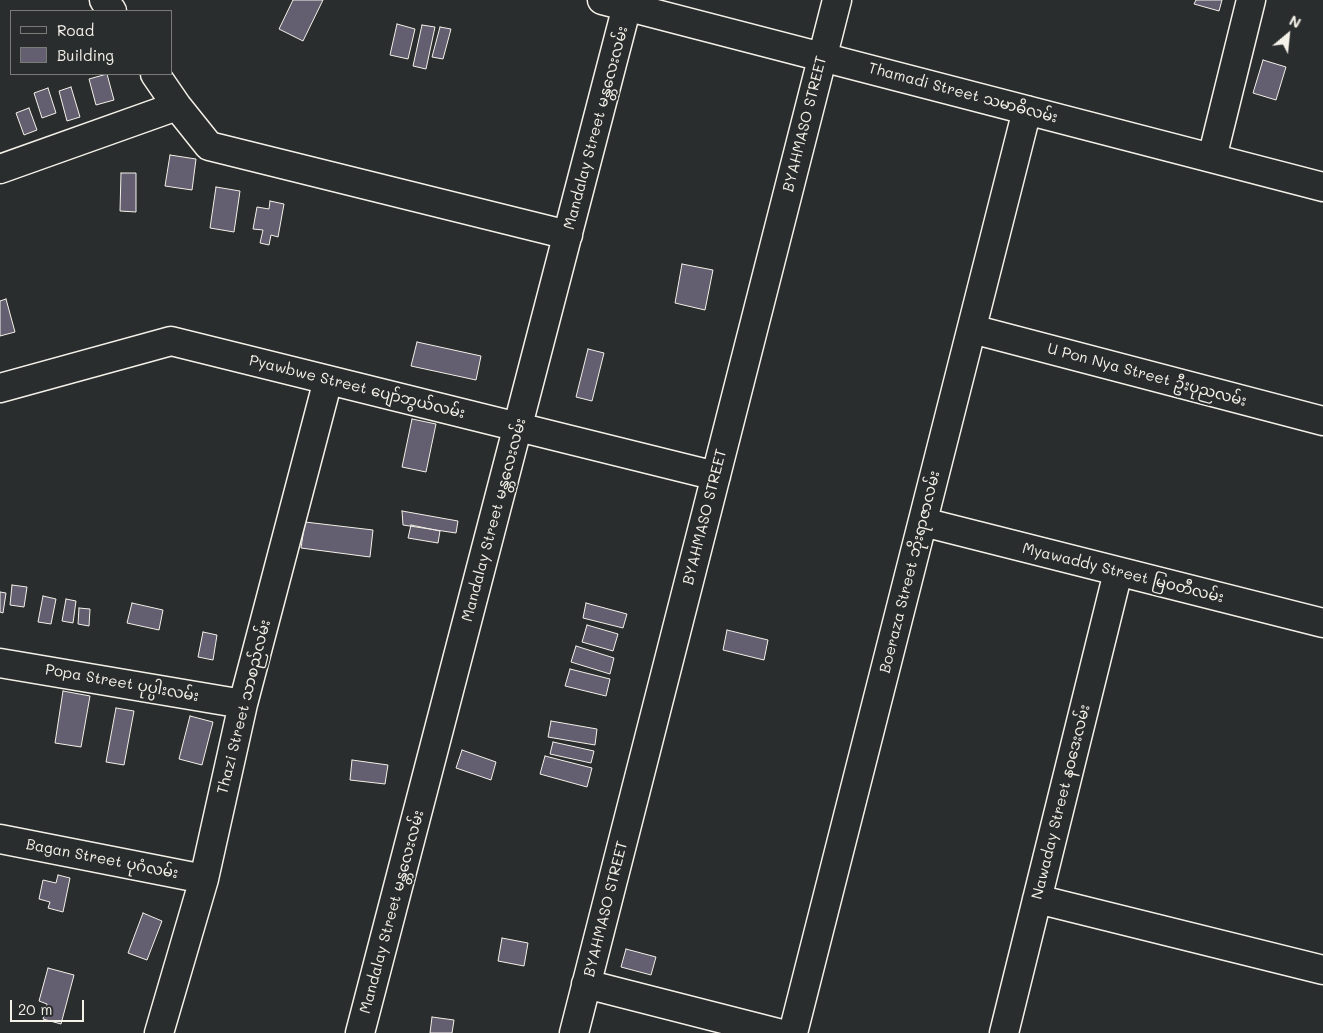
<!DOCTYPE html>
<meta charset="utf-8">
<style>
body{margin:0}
#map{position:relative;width:1323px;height:1033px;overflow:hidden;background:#2a2d2e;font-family:Mali,sans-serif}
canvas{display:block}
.legend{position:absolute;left:10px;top:10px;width:162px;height:65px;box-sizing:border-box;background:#2a2d2e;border:1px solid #7b7b78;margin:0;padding:6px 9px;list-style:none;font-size:15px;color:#f4f1e8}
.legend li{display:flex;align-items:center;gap:10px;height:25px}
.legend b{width:25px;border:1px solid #7b7b78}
.north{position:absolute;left:1263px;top:10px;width:50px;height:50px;-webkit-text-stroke:4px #2a2d2e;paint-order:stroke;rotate:28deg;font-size:14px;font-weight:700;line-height:20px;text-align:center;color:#f4f1e8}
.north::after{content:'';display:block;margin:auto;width:18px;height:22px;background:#f4f1e8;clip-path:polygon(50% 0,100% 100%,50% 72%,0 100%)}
.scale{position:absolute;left:10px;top:1000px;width:74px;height:22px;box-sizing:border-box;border:2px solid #f4f1e8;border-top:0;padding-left:6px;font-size:15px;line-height:18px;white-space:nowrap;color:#f4f1e8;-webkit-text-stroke:4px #2a2d2e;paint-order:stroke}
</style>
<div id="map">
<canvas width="1323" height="1033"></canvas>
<ul class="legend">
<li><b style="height:6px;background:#2a2d2e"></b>Road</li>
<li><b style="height:14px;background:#635e70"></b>Building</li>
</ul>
<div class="north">N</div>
<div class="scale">20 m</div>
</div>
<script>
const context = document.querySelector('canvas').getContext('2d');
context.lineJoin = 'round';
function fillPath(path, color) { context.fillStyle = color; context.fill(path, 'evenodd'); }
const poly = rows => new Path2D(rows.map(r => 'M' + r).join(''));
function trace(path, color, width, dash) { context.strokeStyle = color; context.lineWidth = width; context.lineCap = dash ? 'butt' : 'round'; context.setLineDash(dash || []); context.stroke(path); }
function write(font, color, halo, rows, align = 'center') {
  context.font = font + ' Mali,"Noto Sans Myanmar",sans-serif'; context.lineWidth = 4; context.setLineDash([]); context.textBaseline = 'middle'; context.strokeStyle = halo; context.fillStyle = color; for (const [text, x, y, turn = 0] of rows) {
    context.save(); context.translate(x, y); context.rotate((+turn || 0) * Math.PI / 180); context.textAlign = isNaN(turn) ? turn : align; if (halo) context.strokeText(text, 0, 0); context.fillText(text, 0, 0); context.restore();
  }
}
const building = poly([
 [293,0,323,0,303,41,279,29,293,0],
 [1196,0,1222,0,1219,11,1194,4,1196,0],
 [397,24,415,29,408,59,390,55,397,24],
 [422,25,435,27,426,69,413,66,422,25],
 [440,27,451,29,443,59,432,57,440,27],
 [1263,60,1286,67,1276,100,1253,93,1263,60],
 [107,74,114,100,96,105,89,79,107,74],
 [71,87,80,117,67,121,59,91,71,87],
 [48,88,56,113,42,118,34,93,48,88],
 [29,108,37,130,24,135,16,113,29,108],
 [170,155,196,159,192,190,165,186,170,155],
 [121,173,136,173,136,212,120,211,121,173],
 [216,187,240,191,234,232,210,228,216,187],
 [270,201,284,204,278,237,271,235,269,245,260,243,263,230,253,229,257,207,269,209,270,201],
 [682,264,713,270,705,310,675,303,682,264],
 [6,299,15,332,0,336,0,301,6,299],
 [417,342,481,356,476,380,411,366,417,342],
 [588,349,604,353,592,401,576,397,588,349],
 [412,419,436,424,426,472,402,467,412,419],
 [402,511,458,521,456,533,403,525,402,511],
 [305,522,373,530,370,557,301,548,305,522],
 [411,525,440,531,438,543,408,538,411,525],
 [12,585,27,587,24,607,10,605,12,585],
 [0,592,6,593,3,613,0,612,0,592],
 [43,596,56,599,51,624,38,622,43,596],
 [66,599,76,601,73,623,62,621,66,599],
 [132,603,163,610,159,630,127,623,132,603],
 [586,603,627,614,623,628,583,618,586,603],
 [79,608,90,609,89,626,78,624,79,608],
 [587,625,618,634,613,651,582,642,587,625],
 [727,630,768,640,764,660,723,650,727,630],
 [203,632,217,635,213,660,198,657,203,632],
 [576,646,614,658,610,674,571,662,576,646],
 [570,669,610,679,606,696,565,686,570,669],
 [63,691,90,696,81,747,55,743,63,691],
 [116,708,134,711,124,765,106,762,116,708],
 [190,716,213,722,202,765,179,759,190,716],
 [551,721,597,729,595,745,548,737,551,721],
 [553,742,594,751,591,763,550,754,553,742],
 [462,750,496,762,491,780,456,768,462,750],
 [545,756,592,768,587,787,540,774,545,756],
 [352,760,388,765,385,784,350,780,352,760],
 [58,875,70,878,63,912,48,908,50,902,39,899,43,880,56,883,58,875],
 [143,913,162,921,147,960,128,953,143,913],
 [502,938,528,943,524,966,498,961,502,938],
 [626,949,656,957,651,975,621,967,626,949],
 [48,968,74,975,61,1024,43,1019,47,1004,39,1001,48,968],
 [432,1017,454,1020,452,1033,430,1033,432,1017]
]);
const minor = poly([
 [104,0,112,11],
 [602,0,1323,187],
 [155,74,177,106,209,146,568,235],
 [1212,158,1251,0],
 [0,169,177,106],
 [972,329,1323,421],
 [0,388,171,341,716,476],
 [923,522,1323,623],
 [0,663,243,704],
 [0,839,204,879],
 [1037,899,1323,970],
 [586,984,778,1033],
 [159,1033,204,879,243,704,328,380],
 [360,1033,627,6],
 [574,1033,837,0],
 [793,1033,1027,110],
 [1004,1033,1118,572]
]);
const streetNames = [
 ["Thamadi Street သမာဓိလမ်း",963,93,15],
 ["BYAHMASO STREET",805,124,-76],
 ["Mandalay Street မန္တလေးလမ်း",596,128,-75],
 ["U Pon Nya Street ဦးပုညလမ်း",1147,375,15],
 ["Pyawbwe Street ပျော်ဘွယ်လမ်း",357,387,14],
 ["BYAHMASO STREET",705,517,-76],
 ["Mandalay Street မန္တလေးလမ်း",494,520,-75],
 ["Boeraza Street ဘိုးရာဇာလမ်း",910,572,-76],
 ["Myawaddy Street မြဝတီလမ်း",1123,573,14],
 ["Popa Street ပုပ္ပါးလမ်း",122,683,10],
 ["Thazi Street သာစည်လမ်း",244,707,-76],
 ["Nawaday Street နဝဒေးလမ်း",1061,802,-76],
 ["Bagan Street ပုဂံလမ်း",102,859,11],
 ["BYAHMASO STREET",606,909,-76],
 ["Mandalay Street မန္တလေးလမ်း",392,912,-75]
];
fillPath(building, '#635e70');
trace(building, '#f4f1e8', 1);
trace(minor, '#f4f1e8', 31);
trace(minor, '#2a2d2e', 28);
write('15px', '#f4f1e8', '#2a2d2e', streetNames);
</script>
